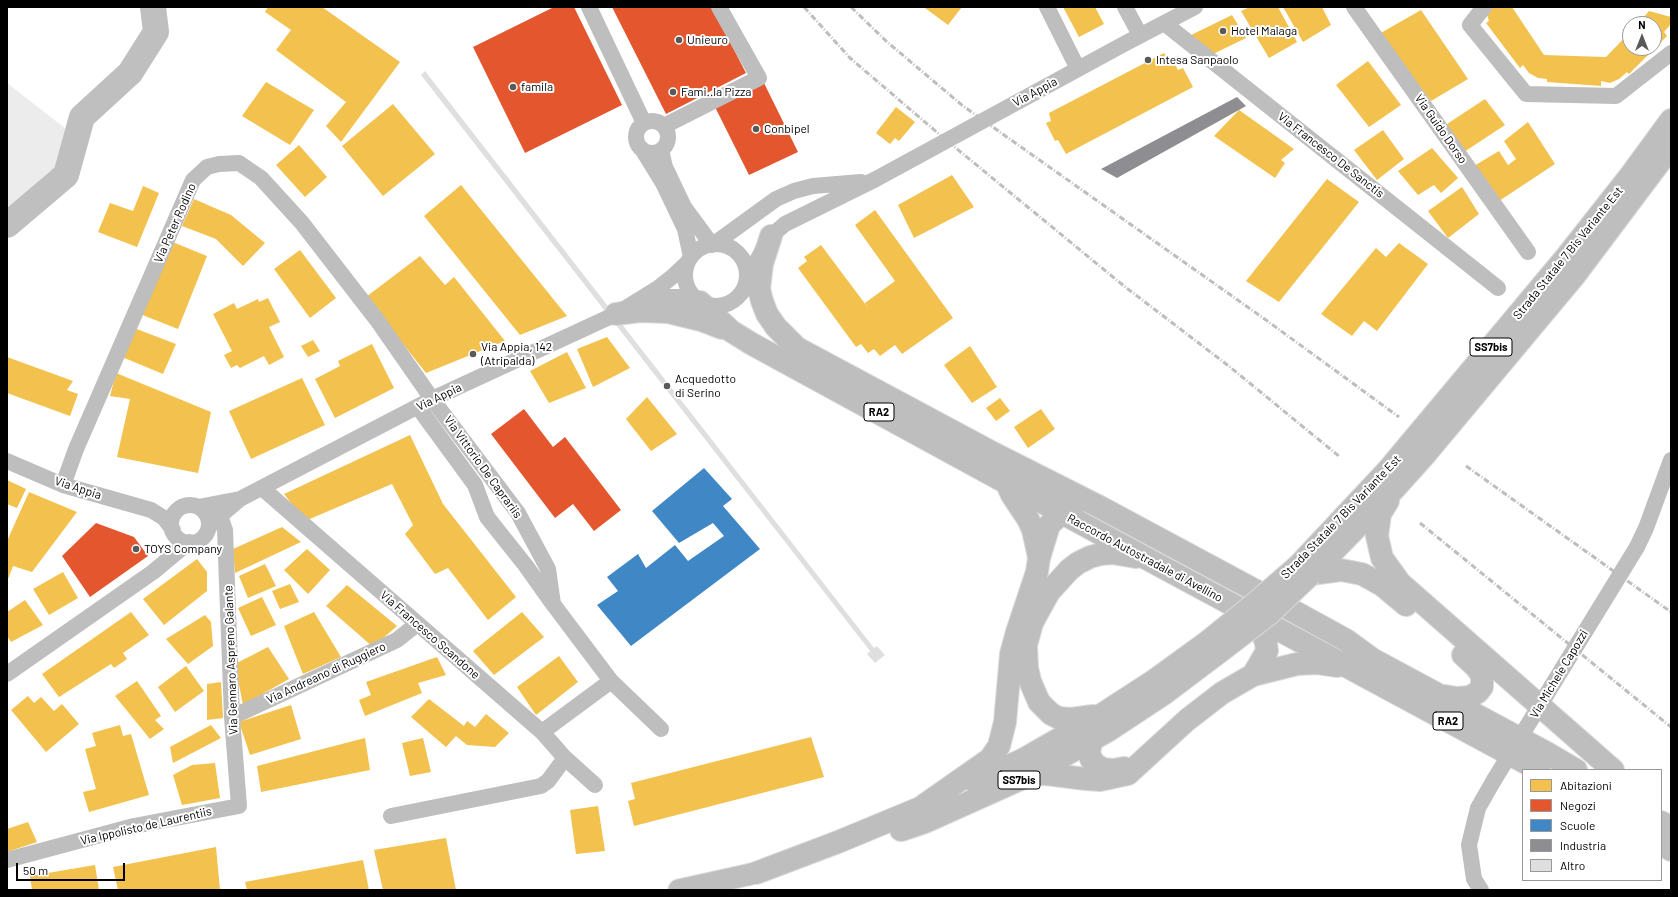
<!DOCTYPE html>
<style>
body{margin:0}
#map{position:relative;width:1678px;height:897px;overflow:hidden;background:#fff;font-family:Barlow,sans-serif}
canvas{display:block}
.frame{position:absolute;inset:0;border:8px solid #000;pointer-events:none}
.legend{position:absolute;left:1522px;top:769px;width:140px;height:112px;box-sizing:border-box;background:#fff;border:1px solid #999;margin:0;padding:5px 7px;list-style:none;font-size:12px;color:#000}
.legend li{display:flex;align-items:center;gap:8px;height:20px}
.legend b{width:20px;border:1px solid #999}
.north{position:absolute;left:1622px;top:16px;width:40px;height:40px;box-sizing:border-box;background:#fff;border:1px solid #999;border-radius:50%;rotate:0deg;font-size:11px;font-weight:700;line-height:16px;text-align:center;color:#000}
.north::after{content:'';display:block;margin:auto;width:14px;height:18px;background:#595959;clip-path:polygon(50% 0,100% 100%,50% 72%,0 100%)}
.scale{position:absolute;left:16px;top:863px;width:109px;height:18px;box-sizing:border-box;border:2px solid #000;border-top:0;padding-left:5px;font-size:12px;line-height:14px;white-space:nowrap;color:#000;-webkit-text-stroke:3px #fff;paint-order:stroke}
</style>
<div id="map">
<canvas width="1678" height="897"></canvas>
<div class="frame"></div>
<ul class="legend">
<li><b style="height:11px;background:#f2c14e"></b>Abitazioni</li>
<li><b style="height:11px;background:#e4572e"></b>Negozi</li>
<li><b style="height:11px;background:#3f88c5"></b>Scuole</li>
<li><b style="height:11px;background:#8d8d92"></b>Industria</li>
<li><b style="height:11px;background:#dfdfdf"></b>Altro</li>
</ul>
<div class="north">N</div>
<div class="scale">50 m</div>
</div>
<script>
const context = document.querySelector('canvas').getContext('2d');
context.lineJoin = 'round';
function fillPath(path, color) { context.fillStyle = color; context.fill(path, 'evenodd'); }
const poly = rows => new Path2D(rows.map(r => 'M' + r).join(''));
function trace(path, color, width, dash) { context.strokeStyle = color; context.lineWidth = width; context.lineCap = dash ? 'butt' : 'round'; context.setLineDash(dash || []); context.stroke(path); }
function write(font, color, halo, rows, align = 'center') {
  context.font = font + ' Barlow,sans-serif'; context.lineWidth = 4; context.setLineDash([]); context.textBaseline = 'middle'; context.strokeStyle = halo; context.fillStyle = color; for (const [text, x, y, turn = 0] of rows) {
    context.save(); context.translate(x, y); context.rotate((+turn || 0) * Math.PI / 180); context.textAlign = isNaN(turn) ? turn : align; if (halo) context.strokeText(text, 0, 0); context.fillText(text, 0, 0); context.restore();
  }
}
const green = poly([
 [7,83,70,132,48,183,7,214]
]);
const homes = poly([
 [268,7,322,7,400,62,341,142,326,126,346,102,276,50,291,30,265,12],
 [926,7,962,7,948,25,925,8],
 [1063,7,1095,7,1104,24,1079,37],
 [1250,7,1278,7,1297,42,1269,58,1241,11],
 [1283,7,1322,7,1331,25,1303,42],
 [1495,7,1512,7,1544,55,1606,57,1630,32,1630,48,1654,48,1654,24,1638,24,1649,11,1671,17,1671,24,1664,32,1667,36,1629,74,1627,72,1619,79,1610,83,1601,81,1601,86,1547,82,1547,79,1538,78,1529,73,1523,65,1520,68,1486,23,1489,21,1485,9],
 [1421,10,1468,79,1431,101,1379,34],
 [1232,15,1246,38,1211,55,1187,37],
 [1164,53,1168,59,1171,57,1178,70,1183,68,1193,87,1066,154,1058,140,1055,141,1046,123,1051,121,1049,113],
 [1368,61,1401,105,1369,127,1336,85],
 [266,82,314,110,290,145,242,116],
 [1485,99,1505,125,1464,152,1444,126],
 [393,104,435,154,383,196,342,146],
 [896,107,915,122,899,141,895,138,890,144,876,133],
 [1239,110,1294,149,1281,160,1285,163,1275,178,1214,136],
 [1528,122,1555,164,1499,201,1474,166,1499,151,1508,165,1516,159,1504,141],
 [1383,130,1404,159,1377,180,1354,150],
 [299,145,327,177,305,197,276,165],
 [1432,148,1458,178,1441,193,1434,185,1418,195,1398,171],
 [952,175,974,207,914,238,898,205],
 [1327,179,1359,202,1279,302,1246,281],
 [461,185,567,316,520,335,424,216],
 [143,186,159,193,137,247,98,232,110,203,133,211],
 [1462,187,1479,214,1448,238,1428,211],
 [194,199,231,215,265,243,243,266,216,239,182,226],
 [875,210,953,318,902,354,895,345,880,356,874,349,868,353,861,344,856,347,798,268,807,261,804,257,821,245,869,309,865,303,895,281,855,225],
 [170,241,207,256,178,329,140,314],
 [1399,243,1428,264,1377,331,1364,321,1352,336,1321,314,1376,248,1386,257],
 [300,250,336,298,310,318,274,269],
 [420,256,445,285,454,277,505,341,426,373,366,297],
 [268,298,280,322,269,327,284,357,269,365,264,356,240,368,237,365,231,368,224,355,232,351,213,314,234,303,237,309,258,299,259,302],
 [134,328,176,344,163,374,122,357],
 [607,337,630,368,593,387,577,349],
 [313,340,320,351,308,357,301,346],
 [372,344,394,388,335,418,315,379,340,366,338,361],
 [970,346,997,387,972,403,944,365],
 [567,352,586,388,549,403,530,371],
 [7,357,73,381,67,390,78,394,70,416,7,393],
 [116,373,211,412,198,473,117,457,130,399,110,396],
 [302,378,325,425,251,459,229,411],
 [647,397,677,434,651,451,626,419],
 [1000,398,1010,411,996,421,986,408],
 [1041,409,1055,429,1028,448,1014,427],
 [410,435,443,504,516,597,488,620,448,568,435,574,405,534,413,525,392,484,305,521,284,494],
 [7,480,26,489,17,508,7,504],
 [29,492,77,512,32,572,13,566,8,579,7,579,7,541],
 [282,527,301,542,235,573,233,549],
 [307,549,330,570,308,594,284,570],
 [197,559,207,572,207,591,164,625,143,599],
 [265,564,276,586,248,598,239,576],
 [63,572,78,598,49,615,33,589],
 [290,584,299,602,280,609,272,591],
 [347,585,397,626,373,647,326,606],
 [262,597,276,625,251,636,238,608],
 [25,600,43,625,11,642,7,636,7,612],
 [131,612,149,635,123,653,127,659,114,668,111,664,59,697,42,674],
 [314,612,341,657,303,674,284,626],
 [522,612,544,637,494,675,473,651],
 [205,615,211,622,213,646,188,664,166,639],
 [268,647,289,679,243,705,235,664],
 [559,656,578,682,536,715,517,687],
 [437,657,446,675,418,683,422,693,365,716,359,700,371,695,366,682],
 [186,666,204,691,175,712,158,687],
 [137,681,161,716,155,720,164,729,150,739,115,696],
 [221,682,223,718,207,720,207,684],
 [28,696,34,703,41,697,54,711,62,704,79,724,46,752,11,710],
 [429,699,464,726,467,721,475,727,486,714,509,733,495,747,467,745,456,736,446,747,411,717],
 [291,705,301,739,250,755,239,722],
 [120,725,123,736,131,734,149,795,89,812,83,792,96,789,85,749,96,746,92,733],
 [211,725,221,738,173,763,170,747],
 [811,737,824,777,634,826,628,801,635,799,631,783],
 [365,738,370,770,261,792,257,766],
 [423,738,431,772,410,776,402,743],
 [215,763,220,798,182,805,173,775,192,765],
 [598,806,605,851,576,854,570,810],
 [28,822,37,842,7,852,7,829],
 [446,838,456,890,383,890,374,850],
 [216,847,220,890,118,890,113,867],
 [363,860,369,890,247,890,245,882],
 [95,865,99,890,32,890,30,876]
]);
const shops = poly([
 [554,7,574,7,622,105,525,153,473,47],
 [612,7,712,7,746,73,666,114],
 [764,83,798,152,749,175,715,107],
 [524,409,553,447,565,437,621,510,594,531,573,504,555,518,491,434],
 [96,523,134,537,148,556,90,597,62,556]
]);
const schools = poly([
 [704,468,732,499,723,506,760,549,631,646,597,605,618,591,607,577,638,554,646,568,675,545,688,561,724,536,713,523,679,543,652,511]
]);
const industry = poly([
 [1237,97,1246,106,1117,178,1101,169]
]);
const river = poly([
 [7,225,66,175,82,117,130,73,156,32,153,7]
]);
const building = poly([
 [425,71,874,648,877,646,885,655,875,663,867,654,870,651,421,75]
]);
const minor = poly([
 [589,7,644,123],
 [1047,7,1078,69],
 [1125,7,1140,35],
 [1354,7,1528,252],
 [1484,7,1470,25,1526,94,1616,96,1671,53],
 [1164,23,1498,288],
 '636 137a16 16 0 1 1 32 0a16 16 0 1 1-32 0Z',
 [664,126,759,78,719,7],
 [642,149,663,183,685,229,691,257],
 [661,150,665,167,684,207,712,245],
 [714,244,776,199,794,191,813,186,861,182],
 '685 275a31 31 0 1 1 62 0a31 31 0 1 1-62 0Z',
 [747,278,771,236,785,224,876,179,1124,44,1195,7],
 [644,299,661,297,679,297,697,300],
 [418,407,475,485,487,517,526,566,553,604,611,681,661,729],
 [7,461,63,485,151,510,164,518,173,530],
 [63,485,76,449,193,180,207,167,219,164,239,163,261,178,302,223,377,320,432,399,518,513,548,569,553,604],
 [262,488,542,732,565,758,595,785],
 '171 524a19 19 0 1 1 38 0a19 19 0 1 1-38 0Z',
 [198,507,240,499],
 [209,523,220,516,240,499,432,399,616,314,658,288,672,277,688,262],
 [1637,547,1646,528,1671,460],
 [7,674,153,572,189,542],
 [232,717,397,640,417,624],
 [542,732,611,681],
 [391,816,541,786,548,781,565,758],
 [7,860,134,826,239,806,232,717,225,530,220,516],
 [1481,890,1474,879,1469,845,1478,808,1494,780]
]);
const major = poly([
 [679,890,756,873]
]);
const highway = poly([
 [771,236,762,264,759,289,762,301,767,314,776,327,797,348,993,453,1100,507,1275,601,1346,640,1372,659,1547,753,1576,770],
 [700,302,731,331,752,344,1062,513,1539,770],
 [616,314,640,311,668,312,701,320,722,328],
 [1007,484,1012,495,1028,519,1033,530,1039,557],
 [1388,501,1380,514,1377,536,1382,558,1400,583,1613,770],
 [1299,565,1388,470,1567,256,1630,176,1671,120],
 [1311,574,1396,487,1423,457,1575,275,1671,147],
 [1311,574,1341,570,1362,574,1382,585,1406,605],
 [1252,616,1261,629,1266,643,1267,651,1253,675],
 [1445,696,1457,698,1470,697,1478,692,1482,687,1482,675,1476,667,1463,655],
 [1093,716,1071,719,1059,718,1051,714,1039,702,1030,681,1027,668,1026,645,1032,623,1049,592,1069,570,1078,563,1090,557,1101,554,1112,553,1136,557],
 [1094,738,1091,744,1089,751,1091,759,1096,765,1103,769,1113,770,1124,768],
 [1032,774,1046,774,1086,779,1100,780,1128,774,1187,720,1222,693,1253,675,1297,664,1317,663,1337,666],
 [975,782,1024,759,1101,715,1155,680,1206,643],
 [1661,822,1671,828],
 [901,830,925,822,1032,774,1109,730,1165,693,1218,653],
 [1661,843,1671,850],
 [756,873,838,842,920,808,990,759,999,746,1005,722,1011,654,1017,632,1037,572,1039,558,1049,525,1062,513,1074,506]
]);
const rail = poly([
 [804,7,850,58,946,140,1124,286,1230,367,1340,457],
 [851,7,886,41,963,106,1266,320,1399,417],
 [1466,466,1671,612],
 [1420,523,1671,727]
]);
const minorBridge = poly([
 [1494,780,1637,547]
]);
const highwayBridge = poly([
 [1206,643,1253,605,1299,565],
 [1218,653,1269,614,1311,574]
]);
const markers = [
 [1223,31,4,"#595959"],
 [679,40,4,"#595959"],
 [1148,60,4,"#595959"],
 [513,87,4,"#595959"],
 [673,92,4,"#595959"],
 [756,129,4,"#595959"],
 [473,354,4,"#595959"],
 [667,386,4,"#595959"],
 [136,549,4,"#595959"]
];
const shields = [
 [1491,347,42],
 [879,412,30],
 [1448,721,30],
 [1019,780,42]
];
const shieldNames = [
 ["SS7bis",1491,347],
 ["RA2",879,412],
 ["RA2",1448,721],
 ["SS7bis",1019,780]
];
const poiNames = [
 ["Hotel Malaga",1231,31],
 ["Unieuro",687,40],
 ["Intesa Sanpaolo",1156,60],
 ["famila",521,87],
 ["Fami..la Pizza",681,92],
 ["Conbipel",764,129],
 ["Via Appia, 142",481,347],
 ["(Atripalda)",481,361],
 ["Acquedotto",675,379],
 ["di Serino",675,393],
 ["TOYS Company",144,549]
];
const streetNames = [
 ["Via Appia",1035,92,-28],
 ["Via Guido Dorso",1441,129,55],
 ["Via Francesco De Sanctis",1331,155,38],
 ["Via Peter Rodino",175,223,-66],
 ["Strada Statale 7 Bis Variante Est",1568,253,-51],
 ["Via Appia",439,397,-26],
 ["Via Vittorio De Caprariis",483,467,54],
 ["Via Appia",78,488,18],
 ["Strada Statale 7 Bis Variante Est",1341,517,-46],
 ["Raccordo Autostradale di Avellino",1145,558,28],
 ["Via Francesco Scandone",430,635,41],
 ["Via Gennaro Aspreno Galante",231,660,-92],
 ["Via Andreano di Ruggiero",326,673,-25],
 ["Via Michele Capozzi",1559,674,-59],
 ["Via Ippolisto de Laurentiis",146,826,-13]
];
fillPath(green, '#ececec');
fillPath(homes, '#f2c14e');
fillPath(shops, '#e4572e');
fillPath(schools, '#3f88c5');
fillPath(industry, '#8d8d92');
trace(river, '#bfbfbf', 26);
fillPath(building, '#dfdfdf');
trace(major, '#dbdbdb', 23);
trace(highway, '#dbdbdb', 24);
trace(minor, '#bebebe', 16);
trace(major, '#bebebe', 21);
trace(highway, '#bebebe', 22);
trace(rail, '#bebebe', 3, [6, 2, 1, 2]);
trace(highwayBridge, '#dbdbdb', 24, []);
trace(minorBridge, '#bebebe', 16);
trace(highwayBridge, '#bebebe', 22);
for (const [x, y, r, color] of markers) { const dot = new Path2D(); dot.arc(x, y, r, 0, 2 * Math.PI); context.fillStyle = color; context.fill(dot); trace(dot, '#fff', 1.5); }
for (const [x, y, w] of shields) { const box = new Path2D(); box.roundRect(x - w / 2, y - 9, w, 18, 3); context.fillStyle = '#fff'; context.fill(box); trace(box, '#000', 1); }
write('bold 11px', '#000', null, shieldNames);
write('12px', '#000', '#fff', poiNames, 'left');
write('12px', '#000', '#fff', streetNames);
</script>
